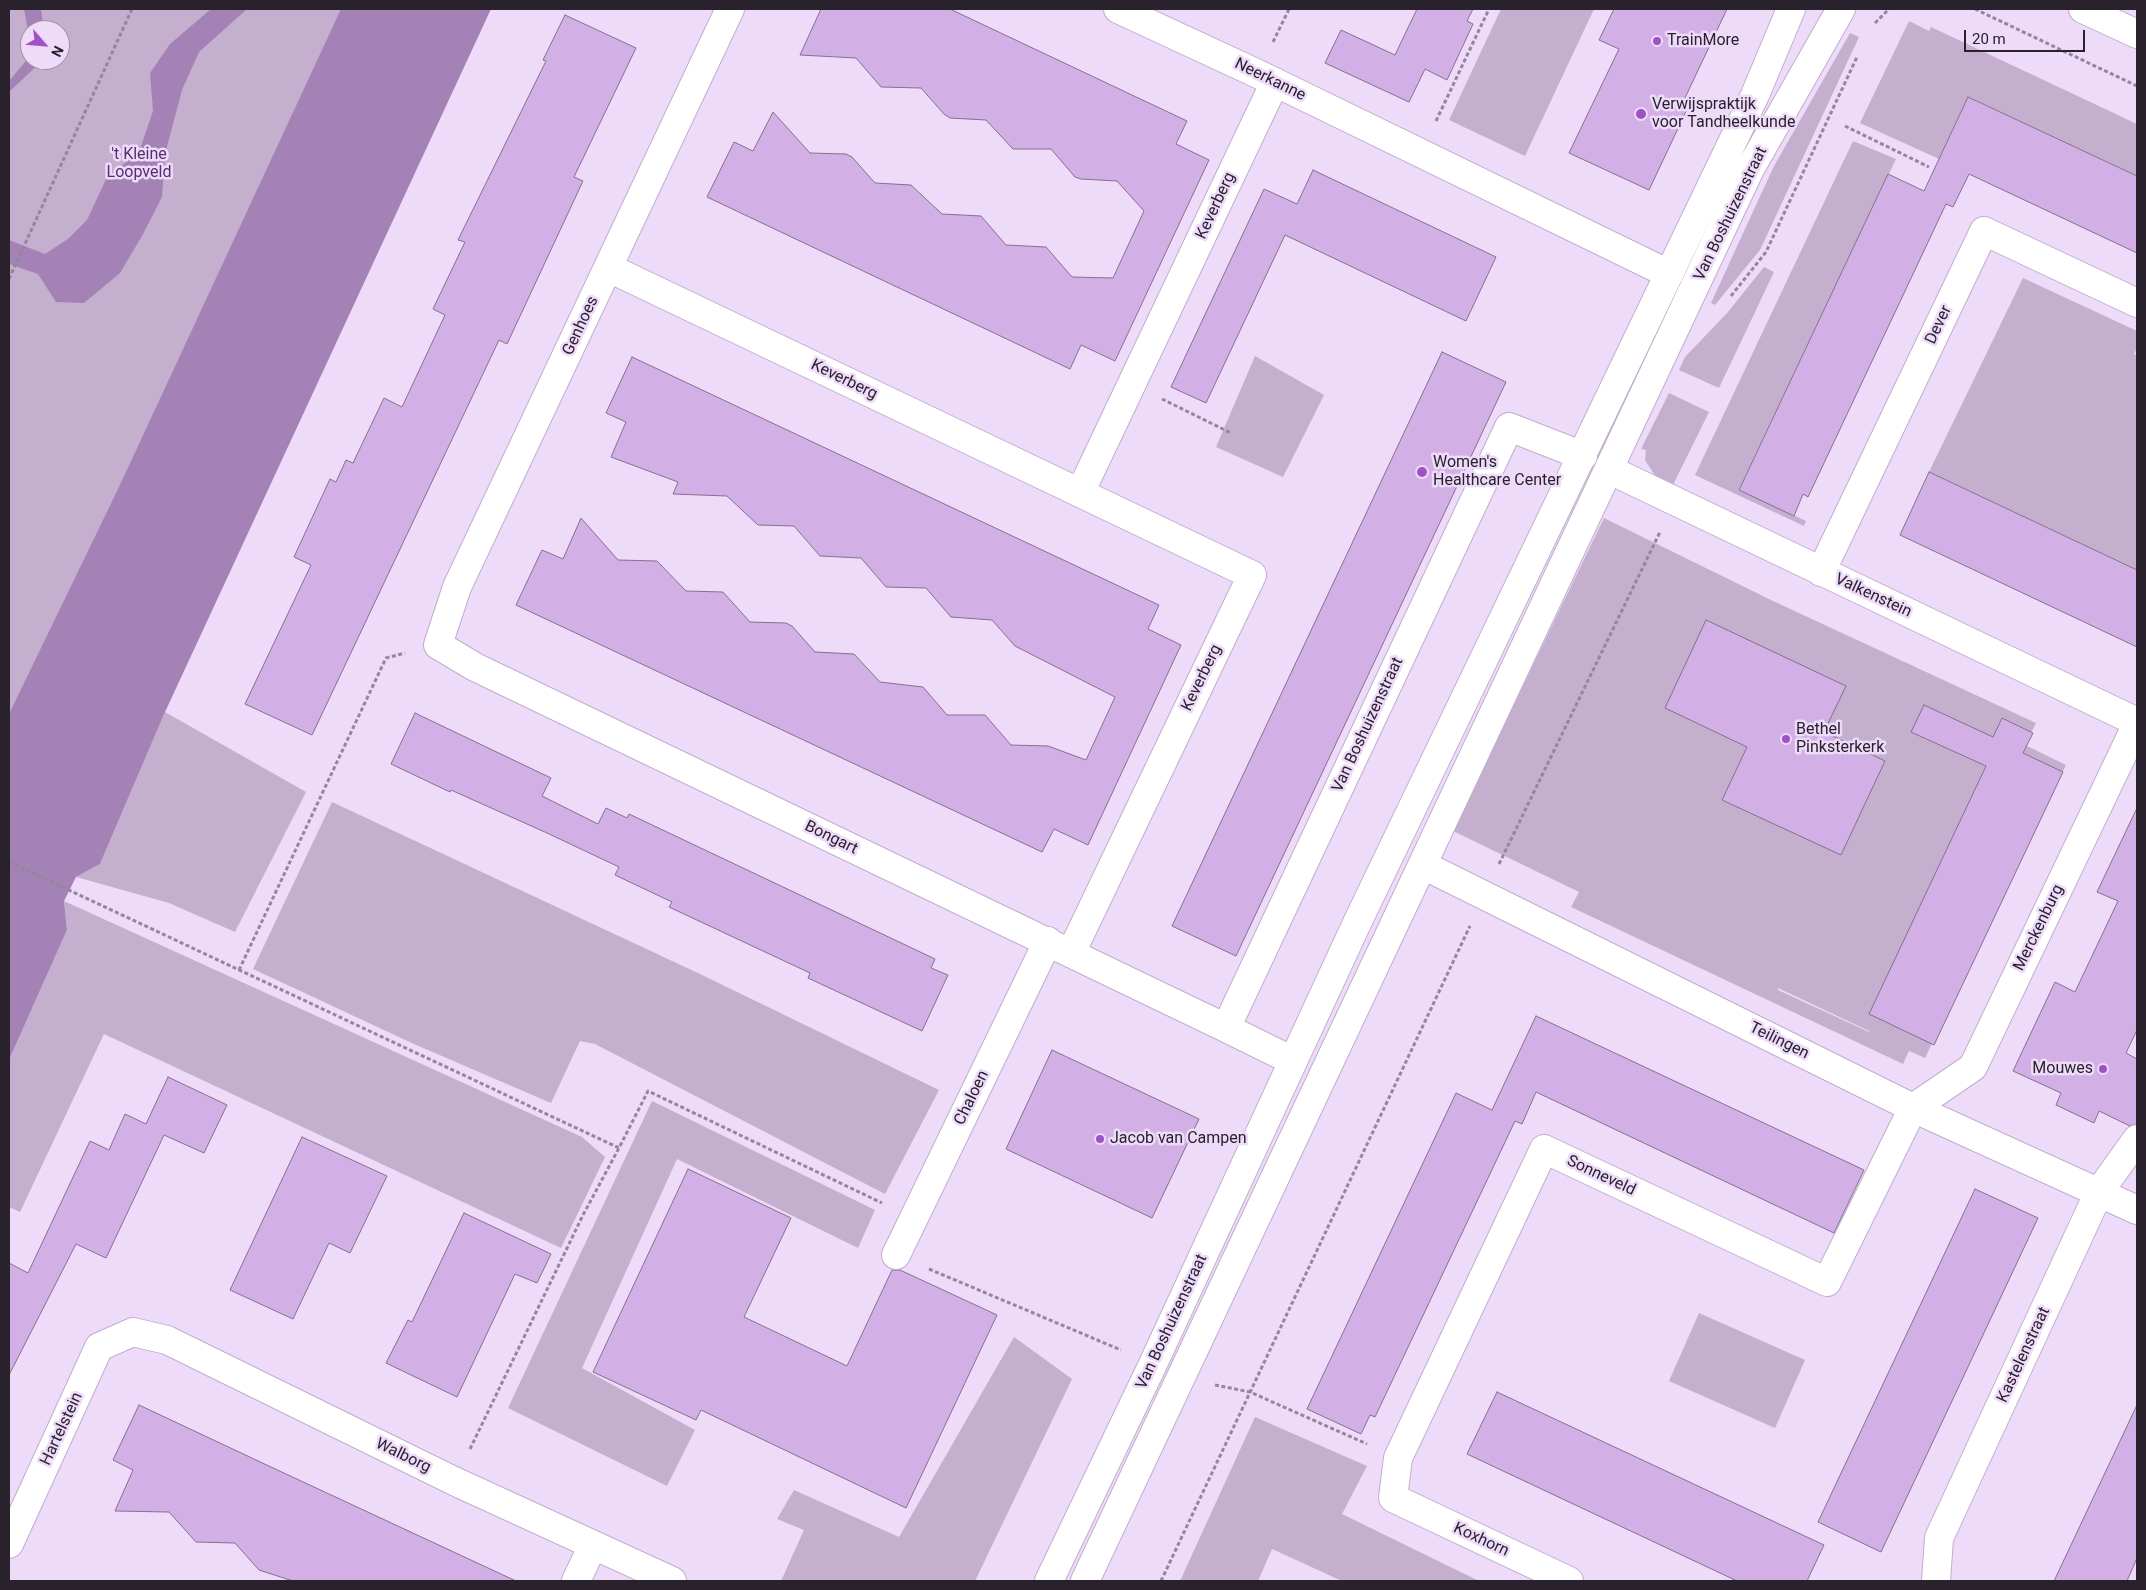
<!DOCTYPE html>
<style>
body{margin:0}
#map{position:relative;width:2146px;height:1590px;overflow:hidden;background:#eedaf9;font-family:Roboto,sans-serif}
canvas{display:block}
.frame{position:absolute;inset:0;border:10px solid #29222d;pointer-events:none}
.north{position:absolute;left:20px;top:20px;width:50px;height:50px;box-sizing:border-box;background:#eedaf9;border:1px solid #9f90a7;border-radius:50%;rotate:117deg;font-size:14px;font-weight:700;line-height:20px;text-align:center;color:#29222d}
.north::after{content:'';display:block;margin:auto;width:18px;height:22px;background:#a052c4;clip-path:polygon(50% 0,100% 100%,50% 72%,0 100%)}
.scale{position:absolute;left:1964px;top:30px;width:121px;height:22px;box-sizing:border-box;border:2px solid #29222d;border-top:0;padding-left:6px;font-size:15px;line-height:18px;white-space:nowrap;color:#29222d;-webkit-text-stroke:4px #eedaf9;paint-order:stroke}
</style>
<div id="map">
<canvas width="2146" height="1590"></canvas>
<div class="frame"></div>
<div class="north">N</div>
<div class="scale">20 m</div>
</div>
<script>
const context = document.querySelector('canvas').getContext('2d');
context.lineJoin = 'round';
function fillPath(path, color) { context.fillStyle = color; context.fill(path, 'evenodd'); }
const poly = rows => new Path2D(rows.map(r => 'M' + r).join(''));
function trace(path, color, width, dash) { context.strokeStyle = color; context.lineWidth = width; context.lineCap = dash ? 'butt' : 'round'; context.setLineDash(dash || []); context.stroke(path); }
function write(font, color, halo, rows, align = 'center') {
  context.font = font + ' Roboto,sans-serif'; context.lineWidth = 5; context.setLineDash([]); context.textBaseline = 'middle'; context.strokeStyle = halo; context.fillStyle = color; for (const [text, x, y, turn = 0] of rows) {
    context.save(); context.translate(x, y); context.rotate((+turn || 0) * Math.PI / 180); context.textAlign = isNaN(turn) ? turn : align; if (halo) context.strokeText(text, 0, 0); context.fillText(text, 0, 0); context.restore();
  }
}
const green = poly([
 [9,9,359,9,9,756],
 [30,30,60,30,60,60,30,60],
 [1501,9,1594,9,1525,156,1449,120],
 [1909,21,1929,31,1931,27,2137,124,2137,176,1968,97,1939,159,1860,123],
 [1850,33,1859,37,1760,250,1715,305,1711,303,1774,166],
 [1853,141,1896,159,1739,489,1806,521,1804,526,1695,475],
 [1764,267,1774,272,1719,388,1679,370,1685,357,1728,312],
 [2023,278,2137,331,2137,348,2134,354,2137,356,2137,570,1929,472],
 [1255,356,1324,395,1283,477,1216,447],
 [1669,393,1709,412,1673,485,1656,477,1645,460,1646,450,1641,449],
 [1604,518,1771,600,2036,723,2025,745,2066,765,1925,1058,1909,1051,1903,1064,1571,907,1579,892,1453,831],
 [1778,988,1869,1031,1869,1032,1778,990],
 [165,712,306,792,235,932,169,903,76,877,100,864],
 [332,802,700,974,939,1090,885,1194,595,1044,580,1041,551,1103,414,1044,253,969],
 [64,901,582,1137,605,1157,561,1248,104,1034,20,1212,9,1207,9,1060,67,930],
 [652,1101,875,1210,858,1248,677,1159,582,1368,695,1430,667,1486,508,1408],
 [1699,1313,1805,1360,1775,1428,1669,1381],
 [1014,1337,1072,1379,975,1581,781,1581,804,1530,777,1519,794,1490,899,1537],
 [1255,1417,1367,1466,1342,1514,1479,1581,1342,1581,1272,1549,1258,1581,1180,1581]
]);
const water = poly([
 [24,9,41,9,44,30,30,30,30,42],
 [211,9,247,9,199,52,182,90,165,154,162,197,142,236,120,273,84,303,56,302,38,274,9,264,9,240,45,254,68,239,87,220,107,177,139,152,153,111,150,73,170,44],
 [341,9,491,9,165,712,100,864,76,877,64,901,67,930,9,1060,9,714,119,487],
 [30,56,30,60,43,60,9,92,9,81]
]);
const building = poly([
 [821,9,950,9,1187,121,1176,144,1209,160,1115,361,1081,345,1070,369,707,197,734,142,753,151,773,112,810,153,846,154,852,157,875,183,911,185,942,214,981,216,1006,245,1046,247,1072,277,1113,278,1144,211,1117,181,1081,179,1075,177,1051,149,1013,149,986,120,950,118,944,114,921,88,881,87,856,58,800,55,821,9],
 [1417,9,1473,9,1467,21,1473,24,1447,80,1425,69,1409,102,1325,63,1341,30,1395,55,1417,9],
 [1614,9,1727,9,1684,100,1690,103,1649,190,1569,153,1619,49,1599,40,1614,9],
 [565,15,636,48,574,177,583,181,507,344,499,340,312,735,245,704,311,565,294,557,330,479,336,482,346,460,353,463,384,398,402,407,445,315,433,309,465,242,458,240,546,61,543,60,565,15],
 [1968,97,2137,176,2137,253,1969,174,1953,207,1946,204,1808,497,1803,494,1794,516,1739,490,1888,174,1924,191,1968,97],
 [1313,170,1496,257,1466,321,1285,235,1206,403,1171,387,1264,189,1297,204,1313,170],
 [1442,352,1506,382,1236,956,1172,926,1442,352],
 [632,357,1159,605,1148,629,1181,645,1088,845,1054,829,1042,852,516,605,542,550,563,559,581,518,618,560,657,561,686,591,723,592,750,622,786,623,792,626,815,652,854,654,880,682,923,687,947,715,985,715,1011,745,1048,746,1086,760,1115,697,1015,646,992,620,951,617,926,588,886,587,861,558,820,556,794,526,758,525,727,496,673,494,678,482,611,457,626,422,606,413,632,357],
 [1929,472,2137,570,2137,647,1900,535,1929,472],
 [1706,620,1846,686,1824,732,1885,761,1841,855,1722,800,1747,747,1665,708,1706,620],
 [1924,705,1993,737,2002,718,2033,733,2023,753,2063,772,1934,1045,1869,1014,1986,766,1911,732,1924,705],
 [415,713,551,778,542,796,598,824,606,808,627,818,629,814,935,959,931,968,948,975,922,1031,808,978,810,973,669,907,672,902,615,875,619,867,547,833,451,790,450,792,391,764,415,713],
 [2137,808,2137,1030,2126,1053,2137,1059,2137,1124,2130,1126,2099,1111,2094,1123,2056,1105,2061,1093,2013,1071,2055,982,2075,992,2118,901,2097,892,2137,808],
 [1536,1016,1864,1170,1834,1233,1536,1092,1522,1124,1515,1121,1375,1417,1370,1415,1361,1434,1307,1409,1456,1093,1492,1110,1536,1016],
 [1052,1050,1199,1119,1152,1218,1006,1149,1052,1050],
 [168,1077,227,1105,204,1153,164,1135,106,1258,76,1244,9,1375,9,1263,28,1273,90,1141,109,1150,125,1114,146,1124,168,1077],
 [302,1137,387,1176,350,1253,329,1243,293,1319,230,1290,302,1137],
 [688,1169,791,1218,744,1317,847,1366,892,1270,900,1270,997,1315,906,1508,701,1410,696,1420,593,1372,688,1169],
 [1975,1189,2038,1218,1881,1552,1818,1522,1975,1189],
 [464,1213,551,1254,537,1283,515,1274,457,1397,386,1363,408,1320,412,1322,464,1213],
 [1497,1392,1824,1545,1807,1581,1737,1581,1467,1454,1497,1392],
 [139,1405,271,1467,516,1581,293,1581,259,1570,235,1543,196,1542,169,1512,115,1511,133,1470,113,1460,139,1405],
 [2137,1405,2137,1558,2127,1581,2054,1581,2137,1405]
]);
const path = poly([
 [1975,9,2137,86],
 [1875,23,1889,9],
 [1273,42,1289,9],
 [1436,121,1489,9],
 [1845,126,1929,167],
 [9,279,132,9],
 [1731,296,1766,252,1857,57],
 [1162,399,1231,433],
 [9,862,619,1148,648,1091,882,1203],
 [1499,864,1660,532],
 [239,970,386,658,405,653],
 [929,1269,1121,1350],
 [1215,1385,1250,1392,1367,1444],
 [470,1449,583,1215,619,1148],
 [1161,1581,1470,926]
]);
const street = poly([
 [730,9,457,587,438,645,475,667,1226,1028],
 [1118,9,1258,74,1669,274],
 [609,268,1252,575,1071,953],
 [1610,470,2137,722],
 [1080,493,1275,82],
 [1821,572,1984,231,2137,303],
 [1423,865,1913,1108,2137,1210],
 [1293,1061,1226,1028,1509,427,1583,456],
 [896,1255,1048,941],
 [9,1544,99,1347,133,1332,167,1340,454,1481,672,1581],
 [576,1581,593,1545],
 [1569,1581,1393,1498,1398,1458,1544,1149,1827,1282,1913,1108,1973,1067,2137,724],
 [1936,1581,1939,1538,2099,1192,2137,1139]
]);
const secondary = poly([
 [2083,9,2137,34],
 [1049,1581,1153,1364,1357,923,1755,95,1791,9],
 [1085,1581,1750,169,1841,9]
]);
const markers = [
 [1657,41,5,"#a052c4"],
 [1641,114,6,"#a052c4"],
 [1422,472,6,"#a052c4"],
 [1786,739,5,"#a052c4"],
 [2103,1069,5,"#a052c4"],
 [1100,1139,5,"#a052c4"]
];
const poiNames = [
 ["TrainMore",1667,41],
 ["Verwijspraktijk",1652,105],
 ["voor Tandheelkunde",1652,123],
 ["Women's",1433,463],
 ["Healthcare Center",1433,481],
 ["Bethel",1796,730],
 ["Pinksterkerk",1796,748],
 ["Mouwes",2093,1069,"right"],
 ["Jacob van Campen",1110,1139]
];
const streetNames = [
 ["Neerkanne",1270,80,26],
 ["Keverberg",1216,206,-65],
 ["Van Boshuizenstraat",1731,214,-64],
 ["Dever",1939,325,-65],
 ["Genhoes",581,326,-65],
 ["Keverberg",844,380,26],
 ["Valkenstein",1873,596,25],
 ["Keverberg",1202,678,-64],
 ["Van Boshuizenstraat",1368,725,-65],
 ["Bongart",831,838,26],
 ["Merckenburg",2039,928,-64],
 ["Teilingen",1779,1041,26],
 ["Chaloen",972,1098,-64],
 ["Sonneveld",1601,1176,25],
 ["Van Boshuizenstraat",1172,1322,-65],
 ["Kastelenstraat",2024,1355,-65],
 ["Hartelstein",62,1429,-65],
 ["Walborg",403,1456,26],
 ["Koxhorn",1481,1540,25]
];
const parkNames = [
 ["'t Kleine",139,155],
 ["Loopveld",139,173]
];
fillPath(green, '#c4afcf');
fillPath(water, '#a482b5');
fillPath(building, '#d2afe4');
trace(building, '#83718c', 1);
trace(street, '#c1aecb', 30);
trace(secondary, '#c1aecb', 30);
trace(path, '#94869c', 3, [4, 2.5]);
trace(street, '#fff', 28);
trace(secondary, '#fff', 28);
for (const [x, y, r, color] of markers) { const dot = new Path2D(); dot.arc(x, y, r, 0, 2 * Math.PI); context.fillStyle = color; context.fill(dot); trace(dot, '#eedaf9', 2); }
write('16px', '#29222d', '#eedaf9', poiNames, 'left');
write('16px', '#29222d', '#eedaf9', streetNames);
write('16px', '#592d6d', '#eedaf9', parkNames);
</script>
